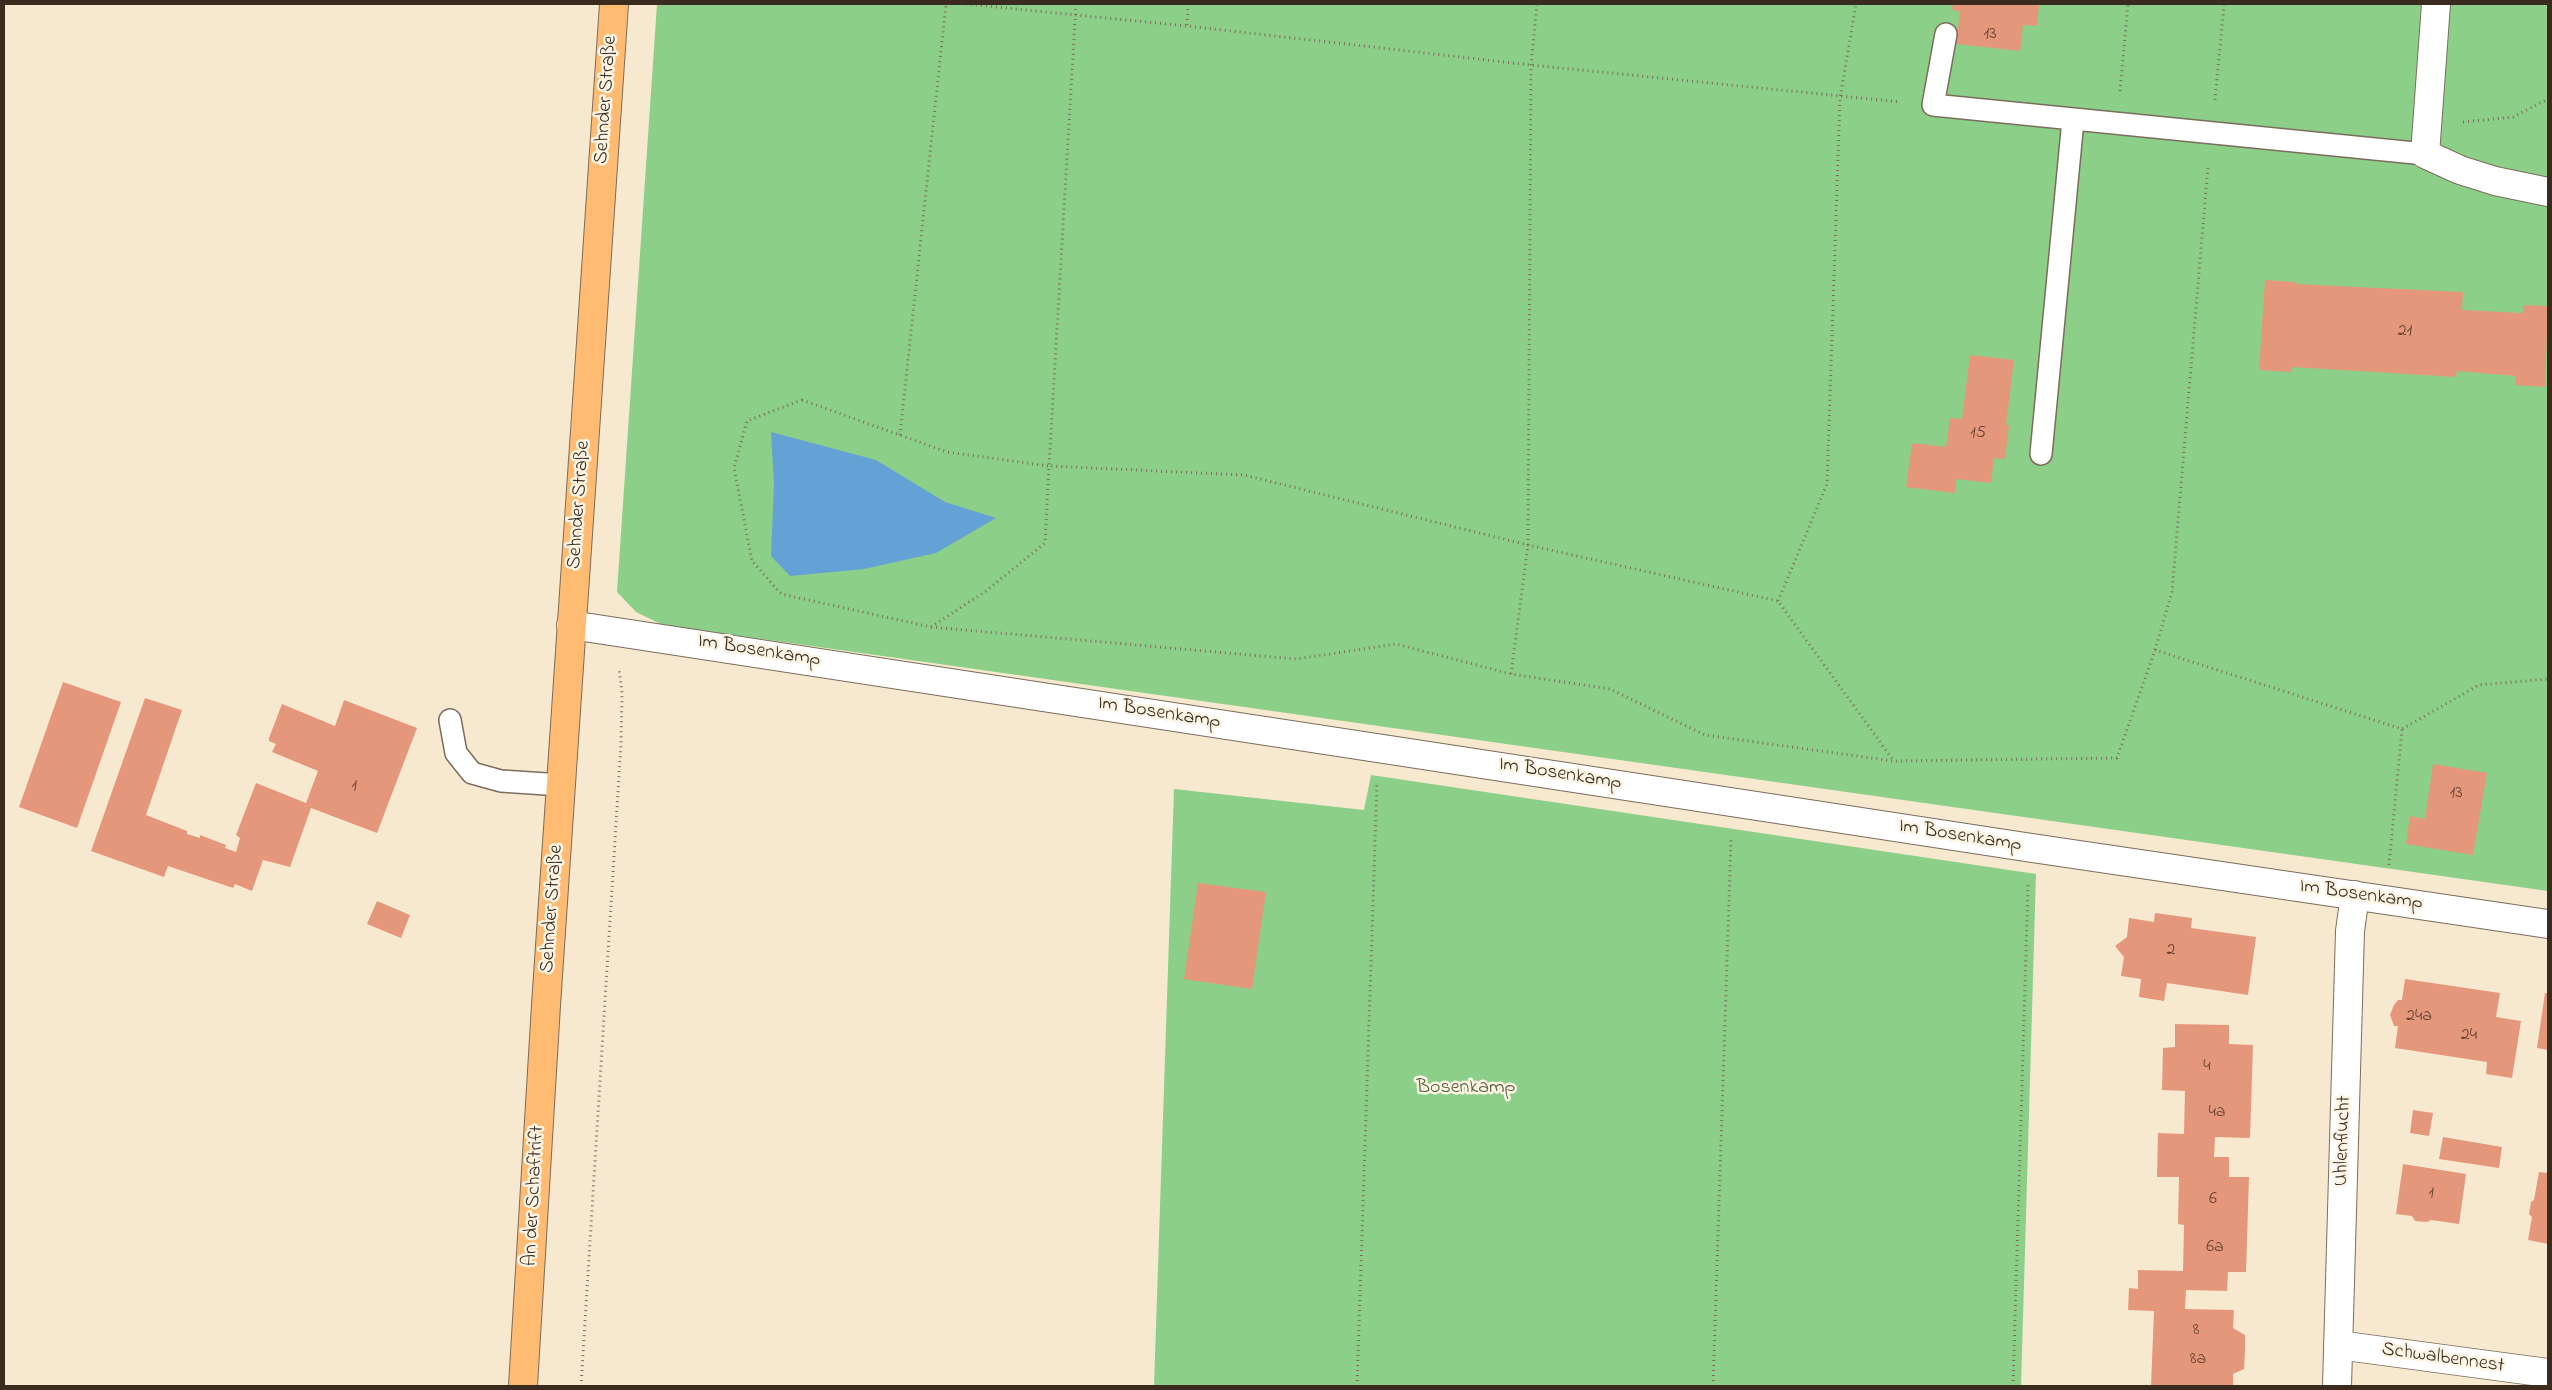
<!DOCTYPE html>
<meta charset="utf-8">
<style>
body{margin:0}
#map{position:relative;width:2552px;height:1390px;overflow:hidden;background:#f6e9d0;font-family:"Indie Flower",sans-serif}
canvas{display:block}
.frame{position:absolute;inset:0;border:5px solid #3b2a1e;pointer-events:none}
</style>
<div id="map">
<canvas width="2552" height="1390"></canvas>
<div class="frame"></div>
</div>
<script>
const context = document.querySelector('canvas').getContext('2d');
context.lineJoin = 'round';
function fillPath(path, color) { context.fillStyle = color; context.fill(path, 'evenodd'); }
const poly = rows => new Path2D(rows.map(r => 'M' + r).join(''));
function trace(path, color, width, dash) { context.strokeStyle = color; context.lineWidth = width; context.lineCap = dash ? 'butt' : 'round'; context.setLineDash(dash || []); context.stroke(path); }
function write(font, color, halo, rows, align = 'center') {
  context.font = font + ' "Indie Flower",sans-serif'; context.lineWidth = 5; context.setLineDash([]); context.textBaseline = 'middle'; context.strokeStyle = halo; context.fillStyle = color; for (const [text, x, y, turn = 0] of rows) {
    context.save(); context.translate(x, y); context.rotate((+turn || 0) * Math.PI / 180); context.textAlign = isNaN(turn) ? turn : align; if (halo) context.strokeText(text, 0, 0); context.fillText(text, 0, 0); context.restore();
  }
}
const green = poly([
 [657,4,2548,4,2548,891,663,625,636,612,617,592],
 [1371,775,2036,874,2021,1386,1154,1386,1174,789,1364,810]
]);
const water = poly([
 [771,432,876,460,945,502,996,518,936,553,864,569,790,576,771,556,774,484]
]);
const building = poly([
 [1953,4,2039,4,2037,26,2023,25,2020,51,1956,44,1960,11,1952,10],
 [2265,280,2295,282,2295,284,2463,292,2462,310,2523,313,2523,305,2548,306,2545,387,2515,385,2516,376,2457,371,2456,377,2292,367,2291,372,2259,370],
 [1970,355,2014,360,2006,425,2009,425,2005,459,1994,458,1991,483,1956,479,1955,493,1906,487,1912,443,1946,447,1950,418,1962,419],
 [63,682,121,702,77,828,19,807],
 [145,698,182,710,146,815,187,831,187,834,200,838,200,835,226,845,225,848,236,852,240,838,236,835,256,783,306,803,318,771,272,752,276,744,269,741,269,738,282,704,335,726,344,700,417,728,377,833,311,808,290,867,263,860,252,891,235,884,233,888,168,866,164,877,91,851],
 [2433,764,2487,773,2473,855,2406,844,2410,816,2425,819],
 [1198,883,1266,892,1252,989,1184,979],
 [377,901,410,915,401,938,367,924],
 [2155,913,2192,918,2191,928,2256,937,2248,995,2167,983,2164,1001,2139,997,2141,979,2121,976,2124,957,2115,946,2127,937,2129,918,2154,922],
 [2405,979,2500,993,2496,1017,2521,1021,2512,1078,2486,1074,2487,1062,2395,1048,2398,1026,2394,1026,2390,1015,2394,1005,2398,1000,2402,1000],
 [2545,993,2548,993,2548,1050,2537,1048],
 [2175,1024,2229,1025,2229,1044,2253,1045,2250,1138,2215,1137,2214,1157,2229,1157,2229,1177,2249,1177,2246,1272,2228,1272,2227,1291,2186,1290,2185,1309,2234,1310,2233,1328,2245,1335,2245,1351,2244,1369,2233,1374,2233,1386,2151,1386,2154,1311,2128,1310,2129,1288,2138,1289,2138,1270,2183,1271,2184,1225,2178,1224,2179,1177,2157,1177,2158,1133,2184,1134,2185,1091,2162,1090,2162,1087,2163,1048,2175,1047],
 [2413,1110,2433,1113,2429,1136,2410,1133],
 [2443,1137,2502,1147,2499,1168,2439,1159],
 [2403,1164,2466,1174,2459,1224,2431,1220,2427,1222,2415,1221,2412,1216,2396,1214],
 [2539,1172,2548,1173,2548,1244,2528,1240,2532,1217,2529,1214,2531,1202,2534,1200]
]);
const path = poly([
 [966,4,1187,26],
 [1076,4,1049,466,1244,475,1528,545,1778,601,1893,760],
 [1188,4,1187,26,1531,65,1900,102],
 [2120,91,2128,4],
 [2215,100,2224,4],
 [2463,122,2513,117,2548,99],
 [802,400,947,452,1049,466,1045,543,986,591,931,627,781,594,752,561,734,468,747,421,802,400],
 [900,435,946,4],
 [1778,601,1827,484,1840,98,1856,4],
 [931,627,1296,659,1396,644,1511,674,1610,689,1705,735,1893,761,2117,758,2155,650,2402,729,2479,685,2548,679],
 [2155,650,2172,592,2208,166],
 [1511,674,1528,545,1531,65,1537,4],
 [2389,865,2402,729],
 [581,1386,621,744,622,693,619,668],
 [1357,1386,1377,783],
 [1713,1386,1731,840],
 [2013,1386,2028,885]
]);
const lane = poly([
 [1946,34,1933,105,2425,154],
 [2041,454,2073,120],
 [450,720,456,753,472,773,501,781,561,785]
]);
const street = poly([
 [2436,4,2425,154,2460,170,2495,181,2548,192],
 [571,625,2032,848,2548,924],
 [2338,1345,2548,1373],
 [2337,1386,2350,931,2355,895]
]);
const primary = poly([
 [523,1386,546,1005,614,4]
]);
const numberNames = [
 ["13",1990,35],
 ["21",2405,332],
 ["15",1978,434],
 ["1",354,787],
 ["13",2456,794],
 ["2",2171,951],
 ["24a",2419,1017],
 ["24",2469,1036],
 ["4",2207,1067],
 ["4a",2217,1113],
 ["1",2431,1194],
 ["6",2213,1200],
 ["6a",2215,1248],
 ["8",2196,1331],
 ["8a",2198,1360]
];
const streetNames = [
 ["Sehnder Straße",607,100,-86],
 ["Sehnder Straße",580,505,-86],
 ["Im Bosenkamp",759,652,9],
 ["Im Bosenkamp",1159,714,9],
 ["Im Bosenkamp",1560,775,9],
 ["Im Bosenkamp",1960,837,9],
 ["Im Bosenkamp",2361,896,8],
 ["Sehnder Straße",553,909,-86],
 ["Uhlenflucht",2344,1141,-88],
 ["An der Schaftrift",535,1196,-87],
 ["Schwalbennest",2443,1359,8]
];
const parkNames = [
 ["Bosenkamp",1466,1089]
];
fillPath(green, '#8ccf88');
fillPath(water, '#64a1d5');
fillPath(building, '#e5977b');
trace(lane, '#7c6d5c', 24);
trace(street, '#7c6d5c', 30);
trace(primary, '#7c6d5c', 30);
trace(path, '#7c6d5c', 3, [1, 4]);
trace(lane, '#fff', 21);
trace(street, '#fff', 28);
trace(primary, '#ffbb71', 28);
write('18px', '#664535', null, numberNames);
write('20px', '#3b2a1e', '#fcf5e5', streetNames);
write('20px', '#535c3e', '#fcf5e5', parkNames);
</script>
